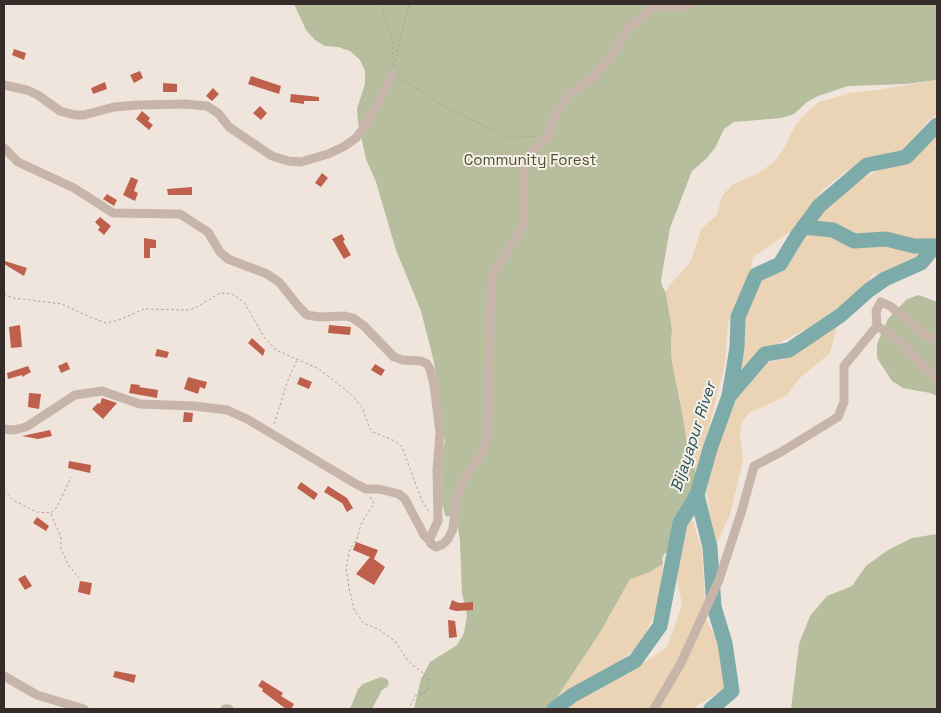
<!DOCTYPE html>
<style>
body{margin:0}
#map{position:relative;width:941px;height:713px;overflow:hidden;background:#f0e5dc;font-family:"Space Grotesk",sans-serif}
canvas{display:block}
.frame{position:absolute;inset:0;border:5px solid #352b28;pointer-events:none}
</style>
<div id="map">
<canvas width="941" height="713"></canvas>
<div class="frame"></div>
</div>
<script>
const context = document.querySelector('canvas').getContext('2d');
context.lineJoin = 'round';
function fillPath(path, color) { context.fillStyle = color; context.fill(path, 'evenodd'); }
const poly = rows => new Path2D(rows.map(r => 'M' + r).join(''));
function trace(path, color, width, dash) { context.strokeStyle = color; context.lineWidth = width; context.lineCap = dash ? 'butt' : 'round'; context.setLineDash(dash || []); context.stroke(path); }
function write(font, color, halo, rows, align = 'center') {
  context.font = font + ' "Space Grotesk",sans-serif'; context.lineWidth = 4; context.setLineDash([]); context.textBaseline = 'middle'; context.strokeStyle = halo; context.fillStyle = color; for (const [text, x, y, turn = 0] of rows) {
    context.save(); context.translate(x, y); context.rotate((+turn || 0) * Math.PI / 180); context.textAlign = isNaN(turn) ? turn : align; if (halo) context.strokeText(text, 0, 0); context.fillText(text, 0, 0); context.restore();
  }
}
const green = poly([
 [294,4,937,4,937,80,905,84,848,86,818,96,807,102,794,114,781,118,734,122,724,129,715,148,706,159,692,171,670,228,661,280,662,286,666,293,672,329,671,349,672,362,683,416,687,442,693,459,700,492,698,510,684,531,678,551,665,553,662,558,663,564,650,572,592,669,586,684,570,709,414,709,421,679,430,662,457,645,464,633,467,615,462,593,460,541,456,513,446,517,442,504,441,456,445,441,434,362,421,311,396,250,376,182,366,159,358,122,357,109,365,84,365,71,360,60,350,51,338,47,325,46,315,40,306,30],
 [919,295,937,302,937,396,930,393,903,388,892,381,877,358,877,344,888,319,907,299],
 [937,534,937,709,791,709,799,644,810,616,827,596,852,586,866,566,888,550,912,538],
 [381,677,387,679,389,683,387,687,382,690,372,709,350,709,358,689,363,684]
]);
const sand = poly([
 [937,80,937,114,927,122,906,152,876,157,846,171,824,189,794,229,753,257,749,281,728,322,725,364,701,458,700,492,693,459,687,442,683,416,672,362,671,349,672,329,666,293,668,287,691,261,701,229,717,215,722,196,733,184,757,174,774,162,785,146,794,128,802,117,819,102,850,93,877,90],
 [937,133,937,242,928,242,894,235,853,235,841,227,814,222,842,191,880,169,908,161],
 [806,231,834,236,856,246,886,241,905,250,918,247,929,249,921,258,882,277,874,273,864,287,846,302,806,329,768,349,751,362,737,377,744,307,762,278,784,264],
 [838,323,830,353,800,378,787,395,761,408,750,412,742,422,740,434,743,460,730,515,715,547,706,489,731,398,766,362,782,360],
 [692,519,702,550,706,620,718,641,726,688,696,706,693,709,563,709,569,700,627,674,667,647,682,605,676,574,684,531],
 [663,564,660,595,653,618,639,646,614,666,557,697,599,634,630,579,650,572]
]);
const river = poly([
 [803,227,833,230,854,241,886,239,914,246,937,246],
 [729,396,765,354,789,350,841,315,869,290,885,279,921,263,935,246],
 [697,495,710,547,714,607,725,643,732,691,711,709],
 [554,709,573,695,635,661,660,626,680,523,697,495,710,449,729,396,737,348,738,317,756,275,780,264,797,236,819,206,867,165,906,157,937,125]
]);
const building = poly([
 [14,49,26,53,24,60,12,55],
 [140,71,143,78,134,83,130,75],
 [251,76,281,86,279,94,248,84],
 [105,82,107,89,93,94,91,88],
 [163,83,177,84,177,92,163,92],
 [213,88,219,94,212,101,206,96],
 [291,94,319,97,319,101,304,101,304,104,290,102],
 [260,106,267,113,261,120,253,113],
 [142,111,150,118,148,121,153,125,149,130,136,119],
 [322,173,328,178,321,187,315,183],
 [131,177,138,180,134,191,138,193,135,201,123,195],
 [192,187,192,195,168,195,167,189],
 [107,194,117,200,114,206,103,199],
 [100,217,111,226,104,235,98,230,100,227,95,222],
 [342,234,345,240,343,241,351,255,344,259,332,239],
 [144,238,156,240,156,248,150,248,150,258,144,258],
 [5,261,27,268,24,276,4,264],
 [20,325,22,347,11,348,9,327],
 [329,325,351,327,350,335,328,333],
 [252,338,265,350,263,356,248,343],
 [157,349,169,352,167,358,155,356],
 [67,362,70,369,61,373,58,366],
 [375,364,385,370,381,376,371,370],
 [28,366,31,372,22,377,22,375,8,379,7,373],
 [188,377,207,382,205,389,200,387,198,394,184,389],
 [300,377,312,382,309,389,297,384],
 [131,384,140,385,139,387,158,390,157,398,129,393],
 [29,393,41,394,39,409,28,407],
 [102,398,117,403,103,419,92,409,98,403,100,404],
 [184,412,193,413,192,422,183,422],
 [50,430,52,436,38,439,22,436],
 [69,461,91,465,90,473,68,468],
 [301,482,318,494,314,500,297,488],
 [328,486,347,498,353,508,347,512,342,503,324,492],
 [37,517,49,526,46,531,33,523],
 [356,542,378,550,374,559,371,557,385,567,374,585,356,574,370,557,353,550],
 [25,575,32,586,25,590,18,579],
 [80,581,92,583,90,595,78,592],
 [452,600,459,603,473,602,473,610,456,611,449,609],
 [448,620,455,621,457,637,449,638],
 [115,671,136,675,134,683,113,677],
 [262,680,283,693,281,696,294,704,291,709,286,709,262,691,263,689,258,686]
]);
const path = poly([
 [380,4,393,42,392,66],
 [394,66,409,4],
 [399,78,451,110,510,138,535,136],
 [4,294,13,298,62,304,90,317,106,323,119,320,144,309,188,310,195,308,220,293,232,294,244,302,264,337,276,350,319,369,353,396,363,409,369,427,373,432,395,441,402,447,422,501,430,513],
 [274,424,288,380,297,360],
 [4,490,13,500,36,512,51,513,57,507,71,477],
 [370,497,374,504,367,514,361,524,357,539,350,549,346,568,349,588,354,609,363,623,380,630,395,641,408,661,428,677,428,691,415,696,409,709],
 [51,514,61,537,61,549,69,566,79,578]
]);
const street = poly([
 [4,85,27,90,38,95,60,111,75,115,84,115,114,107,138,105,185,104,207,106,218,113,229,127,272,156,288,161,301,162,328,154,345,146,357,137,364,127,384,92,392,74],
 [4,148,18,162,74,188,113,213,180,214,208,232,220,252,228,259,267,274,279,282,299,307,307,315,319,317,345,316,353,318,364,326,394,357,403,360,421,361,427,364,430,369,434,385,440,433,437,470,438,521,430,538,431,544,436,547,443,544,448,539,453,529,456,499,463,481,482,453,488,432,491,278,524,224,524,159,549,136,551,124,560,106,570,93,593,78,613,54,628,28,654,7,680,7,690,4],
 [877,326,900,341,937,380],
 [4,429,14,430,26,427,75,395,102,391,140,404,194,406,227,410,247,419,356,484,366,489,379,489,399,494,405,499,424,535,430,541],
 [4,676,37,695,84,709],
 [225,709,229,709],
 [654,709,680,665,719,580,742,510,754,466,781,452,838,417,844,402,844,366,877,326,876,311,881,302,890,306,929,338,937,336]
]);
const parkNames = [
 ["Community Forest",530,161]
];
const waterNames = [
 ["Bijayapur River",694,437,-72]
];
fillPath(green, '#b6be9d');
fillPath(sand, '#ead4b5');
trace(river, '#7dabaa', 15);
fillPath(building, '#be604c');
trace(path, '#b39f93', 1, [2.5, 2.5]);
trace(street, '#c8b5a9', 9);
write('15px', '#47522e', '#f8f0e8', parkNames);
write('italic 16px', '#205454', '#f8f0e8', waterNames);
</script>
